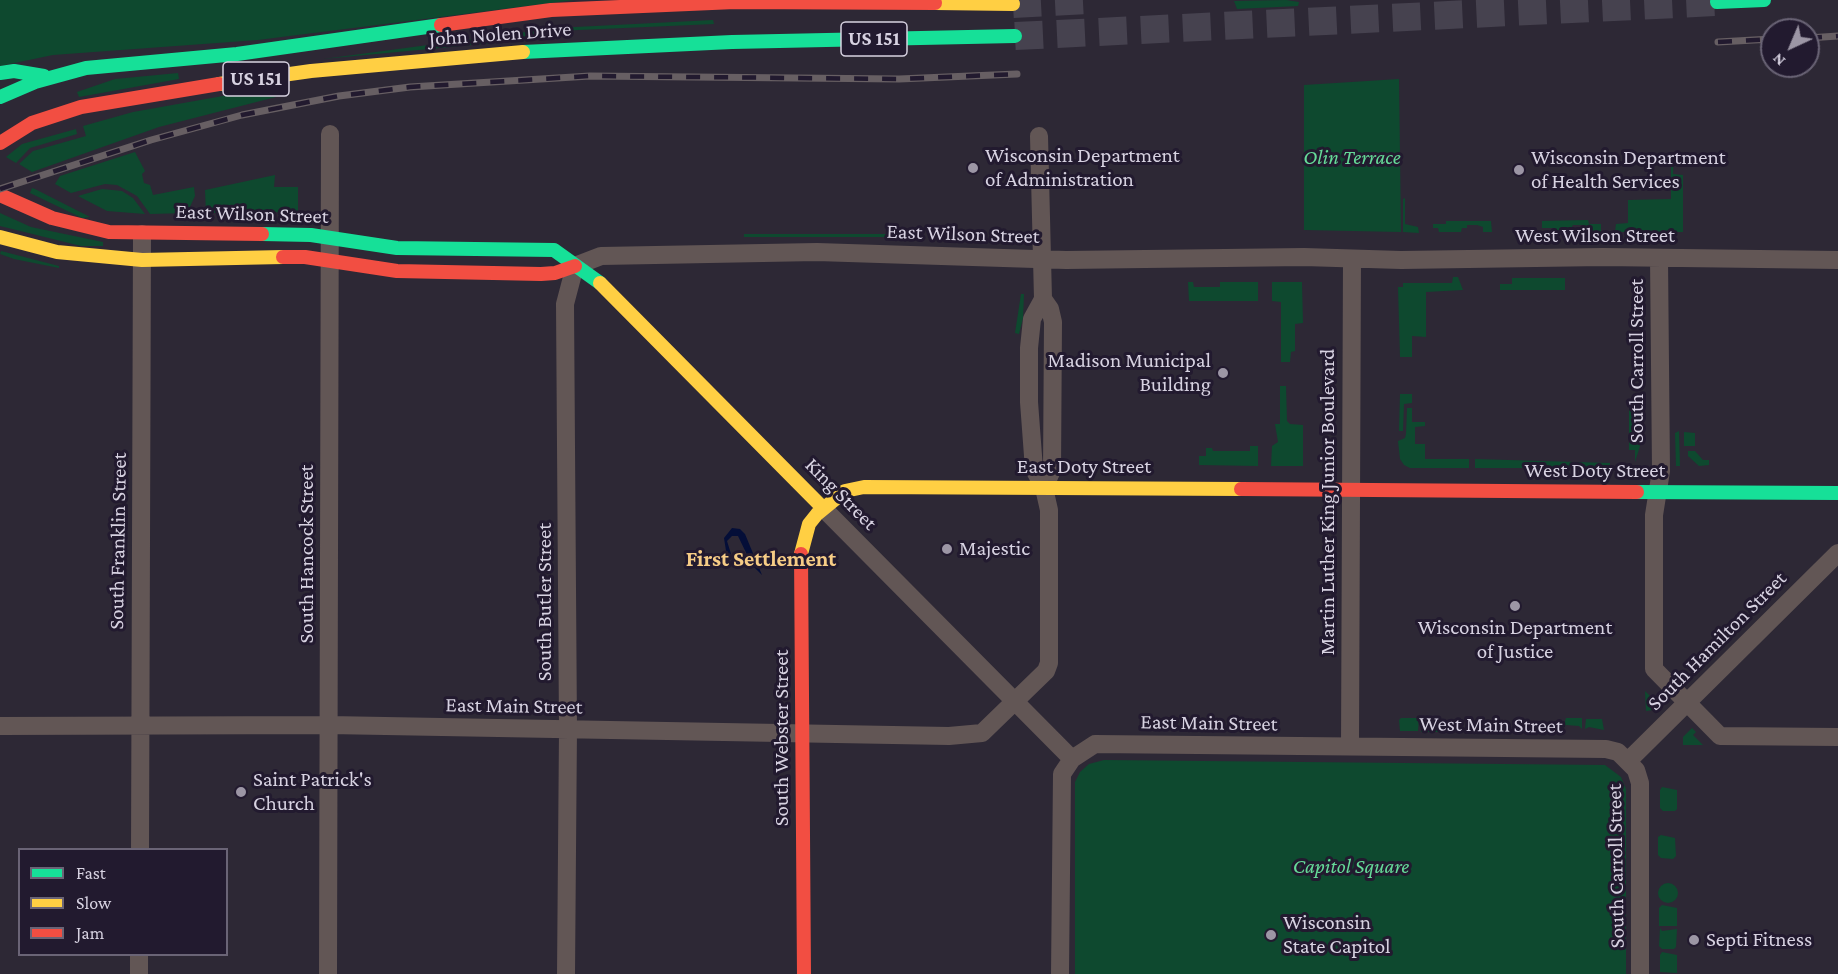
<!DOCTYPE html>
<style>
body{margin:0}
#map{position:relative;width:1838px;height:974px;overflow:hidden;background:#2d2835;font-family:"Crimson Pro",serif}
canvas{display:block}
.legend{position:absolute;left:18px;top:848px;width:210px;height:108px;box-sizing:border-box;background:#221a2f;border:2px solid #6a6476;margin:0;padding:8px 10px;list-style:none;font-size:18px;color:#d7d2e1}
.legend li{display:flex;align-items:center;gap:12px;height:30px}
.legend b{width:30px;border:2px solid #6a6476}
.north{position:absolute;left:1760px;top:18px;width:60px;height:60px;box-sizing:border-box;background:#221a2f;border:2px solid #6a6476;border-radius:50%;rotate:224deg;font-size:16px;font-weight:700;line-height:24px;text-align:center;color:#d7d2e1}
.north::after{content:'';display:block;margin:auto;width:21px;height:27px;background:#9c96a5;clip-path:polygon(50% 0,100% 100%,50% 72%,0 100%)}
</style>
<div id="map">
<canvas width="1838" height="974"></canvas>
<ul class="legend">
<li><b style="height:8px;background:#16e098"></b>Fast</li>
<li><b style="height:8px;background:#ffcf43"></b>Slow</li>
<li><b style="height:8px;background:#f24e42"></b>Jam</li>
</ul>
<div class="north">N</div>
</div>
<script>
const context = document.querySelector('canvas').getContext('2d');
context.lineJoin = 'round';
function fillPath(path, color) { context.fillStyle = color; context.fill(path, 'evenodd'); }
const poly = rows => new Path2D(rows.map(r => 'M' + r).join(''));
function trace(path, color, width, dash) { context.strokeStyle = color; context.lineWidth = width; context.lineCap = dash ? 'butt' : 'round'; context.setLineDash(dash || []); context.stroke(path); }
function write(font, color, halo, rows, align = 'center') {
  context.font = font + ' "Crimson Pro",serif'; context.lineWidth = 6; context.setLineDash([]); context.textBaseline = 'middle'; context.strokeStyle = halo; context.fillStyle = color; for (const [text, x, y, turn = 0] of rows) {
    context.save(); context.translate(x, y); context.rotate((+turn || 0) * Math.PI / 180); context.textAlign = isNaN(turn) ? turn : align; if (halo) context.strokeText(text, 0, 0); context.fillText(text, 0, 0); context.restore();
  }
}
const green = poly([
 [0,0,575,0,258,40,53,55,0,66],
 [1286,0,1299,2,1298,6,1237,9,1234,1],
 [713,20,714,24,556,31,493,43,323,59,556,28],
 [178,73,179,79,79,97,77,92,115,79],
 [1399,79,1401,232,1304,230,1304,85],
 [275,91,276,97,159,127,32,172,19,164,33,151,86,136,83,126,133,112,234,94],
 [76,129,77,134,30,148,16,163,6,157,22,144],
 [135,152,145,171,142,174,144,183,150,185,153,195,194,187,195,196,187,213,150,214,137,196,117,185,105,184,71,193,55,184,60,176],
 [1674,154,1673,174,1683,175,1683,232,1615,232,1616,224,1628,223,1628,200,1671,199,1671,158],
 [275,175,274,187,298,187,298,212,206,213,205,190],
 [32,188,35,189,90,217,82,218,30,193],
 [102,189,122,191,133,198,145,214,107,211,78,196],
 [1405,198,1405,224,1418,227,1419,233,1403,232,1403,199],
 [0,213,31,227,103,242,103,246,81,246,0,226],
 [1588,220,1589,224,1601,224,1601,232,1590,232,1590,228,1585,228,1584,225,1573,225,1569,232,1554,232,1554,228,1542,228,1542,221],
 [1446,221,1491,221,1492,232,1483,232,1483,227,1477,225,1467,225,1467,228,1462,228,1461,232,1439,232,1438,228,1433,228,1433,224,1446,224],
 [744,234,906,234,906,237,744,237],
 [1,251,59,266,59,268,14,259,0,254],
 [1453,277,1458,277,1463,290,1426,292,1426,337,1412,336,1412,357,1400,357,1398,287,1403,287,1403,283,1452,283],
 [1512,278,1565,278,1565,290,1500,290,1500,284,1512,284],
 [1188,282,1193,282,1194,287,1220,287,1220,282,1258,282,1258,301,1189,301],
 [1272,282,1302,282,1303,323,1295,324,1295,351,1291,352,1290,362,1281,362,1281,302,1272,301],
 [1021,294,1024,294,1023,318,1019,334,1015,333],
 [1280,386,1286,386,1287,421,1290,424,1303,425,1303,466,1271,466,1272,446,1278,442,1275,424,1280,424],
 [1400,394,1412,394,1412,403,1404,404,1403,431,1399,431],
 [1629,401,1640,401,1640,446,1635,462,1635,450,1629,450],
 [1407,408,1412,408,1412,422,1425,422,1425,426,1415,427,1415,444,1425,444,1425,459,1469,459,1469,468,1410,468,1404,465,1400,459,1398,441,1405,438,1406,434],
 [1679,431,1680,466,1676,466,1675,433],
 [1684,432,1695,433,1695,446,1684,446],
 [1250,446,1258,446,1258,466,1199,465,1199,456,1206,456,1206,448,1212,448,1213,451,1250,451],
 [1688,451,1695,451,1703,460,1709,460,1709,465,1699,466,1688,456],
 [1475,459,1610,463,1610,468,1624,468,1475,468],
 [1645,691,1659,705,1653,710,1646,711],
 [1401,718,1419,718,1418,731,1400,731,1399,720],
 [1422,718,1439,718,1442,721,1442,729,1439,732,1421,732],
 [1566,718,1582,718,1582,729,1579,726,1566,725,1563,728],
 [1586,719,1602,719,1604,730,1589,727,1585,729],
 [1692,728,1696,732,1693,735,1703,745,1683,745,1683,737],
 [1104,760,1605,765,1621,777,1626,789,1626,974,1075,974,1075,782,1080,772,1089,764],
 [1662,787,1677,790,1677,809,1675,811,1663,811,1660,808,1660,790],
 [1661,835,1675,838,1676,856,1673,859,1661,858,1658,855,1658,837],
 '1658 893a10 10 0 1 1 20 0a10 10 0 1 1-20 0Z',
 [1662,905,1677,908,1677,926,1659,926,1659,908],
 [1660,928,1662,931,1677,929,1676,947,1674,949,1662,949,1659,946],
 [1662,952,1677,955,1677,973,1660,972,1660,955]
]);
const water = poly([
 [732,528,740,529,745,534,762,575,752,565,738,536,732,536,727,541,731,554,727,557,724,538]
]);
const primaryTunnel = poly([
 [1013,4,1090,0],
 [1015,36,1717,2]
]);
const street = poly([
 [1659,258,1661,471,1654,515,1654,669,1720,736,1838,737],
 [1043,299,1050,309,1053,322,1052,470,1044,488],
 [823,508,1072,759],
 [0,726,329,725,949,736,982,733,1046,671,1049,663,1049,510,1044,488,1034,469,1029,402,1029,348,1032,319,1043,299,1039,136],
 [1350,746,1352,259],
 [1629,760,1838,553],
 [140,850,142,234],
 [139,974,139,954],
 [328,974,330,134],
 [566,974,568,729,565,304,575,266,601,256,817,252,1066,260,1304,257,1401,260,1603,257,1838,260],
 [1060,974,1062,774,1072,759,1095,744,1606,749,1618,752,1636,770,1640,783,1640,974]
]);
const fast = poly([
 [1717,2,1764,0],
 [523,52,732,42,1015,36],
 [0,73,14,71,44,76],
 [0,97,35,82,86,68,237,54,441,25],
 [262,234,311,235,397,248,554,250,600,283],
 [1637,492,1838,493]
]);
const slow = poly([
 [935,3,1013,4],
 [219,84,311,71,523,52],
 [0,237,57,252,142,260,283,257],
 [600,283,823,508],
 [801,554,809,524,817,514,845,491,864,487,1241,489]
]);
const jam = poly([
 [441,25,551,10,735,2,935,3],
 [0,143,32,123,81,107,219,84],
 [0,195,52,218,109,232,262,234],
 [283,257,305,257,397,271,541,274,555,273,575,266],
 [1241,489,1637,492],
 [801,554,804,974]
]);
const rail = poly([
 [1808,38,1838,36],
 [1718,42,1772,39],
 [0,189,151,140,242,115,339,96,410,87,590,76,899,79,1017,74]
]);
const markers = [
 [973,168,6,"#9c96a5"],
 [1519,170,6,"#9c96a5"],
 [1223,373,6,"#9c96a5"],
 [947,549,6,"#9c96a5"],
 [1515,606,6,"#9c96a5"],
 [241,792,6,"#9c96a5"],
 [1271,935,6,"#9c96a5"],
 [1694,940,6,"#9c96a5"]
];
const shields = [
 [874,39,66],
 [256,79,66]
];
const shieldNames = [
 ["US 151",874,39],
 ["US 151",256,79]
];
const streetNames = [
 ["John Nolen Drive",500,34,-4],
 ["East Wilson Street",252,214,2],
 ["East Wilson Street",963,234,2],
 ["West Wilson Street",1595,236],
 ["South Carroll Street",1637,361,-90],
 ["East Doty Street",1084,467],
 ["West Doty Street",1595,471],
 ["King Street",841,494,45],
 ["Martin Luther King Junior Boulevard",1328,502,-90],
 ["South Franklin Street",118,541,-89],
 ["South Hancock Street",307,554,-90],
 ["South Butler Street",545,602,-90],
 ["South Hamilton Street",1717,641,-45],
 ["East Main Street",514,706,1],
 ["East Main Street",1209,723,1],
 ["West Main Street",1491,725,1],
 ["South Webster Street",782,738,-90],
 ["South Carroll Street",1616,866,-91]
];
const poiNames = [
 ["Wisconsin Department",985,156],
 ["of Administration",985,180],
 ["Wisconsin Department",1531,158],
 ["of Health Services",1531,182],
 ["Madison Municipal",1211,361,"right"],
 ["Building",1211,385,"right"],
 ["Majestic",959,549],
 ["Wisconsin Department",1515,628,"center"],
 ["of Justice",1515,652,"center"],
 ["Saint Patrick's",253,780],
 ["Church",253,804],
 ["Wisconsin",1283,923],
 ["State Capitol",1283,947],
 ["Septi Fitness",1706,940]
];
const parkNames = [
 ["Olin Terrace",1352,158],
 ["Capitol Square",1351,867]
];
const neighbourhoodNames = [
 ["First Settlement",761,559]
];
fillPath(green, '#0e492f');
fillPath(water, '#040e38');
trace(primaryTunnel, '#46424f', 28, [28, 14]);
trace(street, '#625655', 18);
trace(fast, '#16e098', 14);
trace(slow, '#ffcf43', 14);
trace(jam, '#f24e42', 14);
trace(rail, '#675f63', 7);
trace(rail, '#221a2f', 4.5, [14]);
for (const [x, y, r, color] of markers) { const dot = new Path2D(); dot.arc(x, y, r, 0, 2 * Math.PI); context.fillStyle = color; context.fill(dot); trace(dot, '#221a2f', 2); }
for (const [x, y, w] of shields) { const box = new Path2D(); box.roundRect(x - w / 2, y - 17, w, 34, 4.5); context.fillStyle = '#221a2f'; context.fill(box); trace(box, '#d7d2e1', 1.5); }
write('bold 20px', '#d7d2e1', null, shieldNames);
write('21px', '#d7d2e1', '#221a2f', streetNames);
write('21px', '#d7d2e1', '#221a2f', poiNames, 'left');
write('italic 21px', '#65da98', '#221a2f', parkNames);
write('bold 22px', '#f6cc86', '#221a2f', neighbourhoodNames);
</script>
